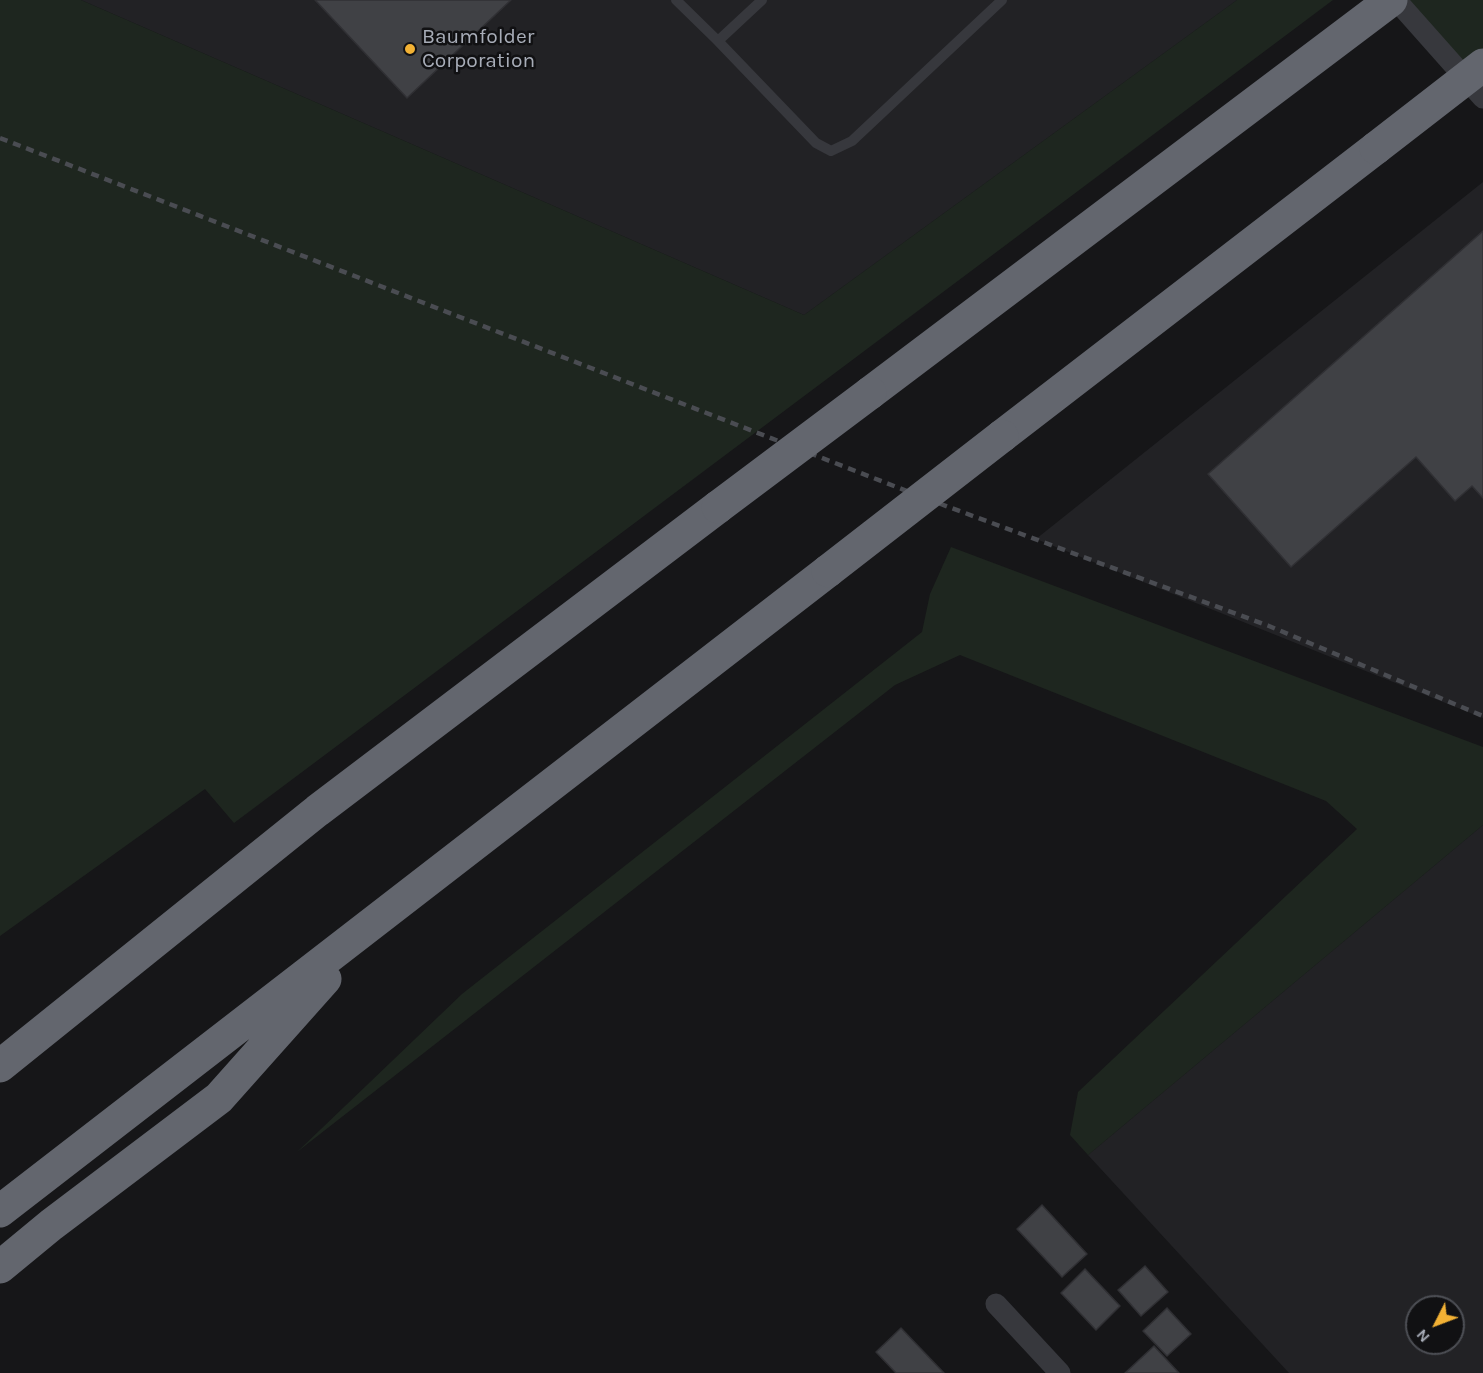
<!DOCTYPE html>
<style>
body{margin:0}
#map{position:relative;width:1483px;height:1373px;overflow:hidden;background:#161618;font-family:Karla,sans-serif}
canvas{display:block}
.north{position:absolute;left:1405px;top:1295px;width:60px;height:60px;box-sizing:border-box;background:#111113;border:2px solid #4d4f55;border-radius:50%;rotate:228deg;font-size:16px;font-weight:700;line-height:24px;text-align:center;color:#a8adb8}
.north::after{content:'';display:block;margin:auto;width:21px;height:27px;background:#f2b134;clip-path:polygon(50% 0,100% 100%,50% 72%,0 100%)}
</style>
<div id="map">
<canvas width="1483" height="1373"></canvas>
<div class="north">N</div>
</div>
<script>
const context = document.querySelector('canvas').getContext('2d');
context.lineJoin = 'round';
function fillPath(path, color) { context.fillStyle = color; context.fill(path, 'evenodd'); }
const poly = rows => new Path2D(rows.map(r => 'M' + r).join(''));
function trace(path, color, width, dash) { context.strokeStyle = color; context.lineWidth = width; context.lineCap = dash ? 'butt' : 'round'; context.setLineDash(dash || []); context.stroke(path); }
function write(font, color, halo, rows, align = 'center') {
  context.font = font + ' Karla,sans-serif'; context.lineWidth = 5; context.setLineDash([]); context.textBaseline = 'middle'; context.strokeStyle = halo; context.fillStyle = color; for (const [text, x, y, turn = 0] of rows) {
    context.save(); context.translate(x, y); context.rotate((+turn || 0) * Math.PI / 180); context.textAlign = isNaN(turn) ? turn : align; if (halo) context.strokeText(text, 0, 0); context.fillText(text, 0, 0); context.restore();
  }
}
const built = poly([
 [81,0,1237,0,804,315],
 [1483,182,1483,718,1036,539],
 [1483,825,1483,1373,1289,1373,1088,1155],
 [1417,1307,1453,1307,1453,1343,1417,1343]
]);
const green = poly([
 [0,0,81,0,804,315,1237,0,1333,0,234,823,205,789,0,936],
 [1397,0,1483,0,1483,98],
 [951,547,1483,747,1483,825,1088,1155,1070,1135,1078,1092,1357,829,1326,801,960,655,895,685,297,1152,462,994,922,632,930,594]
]);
const building = poly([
 [315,0,511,0,407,98,315,0],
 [1483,231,1483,498,1472,486,1455,501,1416,457,1291,567,1208,474,1483,231],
 [1042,1205,1087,1254,1062,1277,1017,1229,1042,1205],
 [1145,1266,1168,1292,1141,1316,1118,1290,1145,1266],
 [1085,1269,1120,1306,1096,1330,1061,1293,1085,1269],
 [1167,1308,1191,1334,1167,1356,1143,1331,1167,1308],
 [901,1328,944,1373,896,1373,876,1352,901,1328],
 [1154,1346,1179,1373,1125,1373,1154,1346]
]);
const service = poly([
 [676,0,718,41,762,0],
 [718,41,816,143,831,151,852,141,1002,0]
]);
const minor = poly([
 [1396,0,1483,98],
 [996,1304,1060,1373]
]);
const motorway = poly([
 [870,393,1391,0],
 [1002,436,1376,148],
 [0,1066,317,811,718,507],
 [0,1211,828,571],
 [0,1267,51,1225,219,1098,325,979]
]);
const rail = poly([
 [0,138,930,500,1269,626,1483,716]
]);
const motorwayBridge = poly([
 [1376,148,1483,65],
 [718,507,870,393],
 [828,571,1002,436]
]);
const markers = [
 [410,49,6,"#f2b134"]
];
const poiNames = [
 ["Baumfolder",422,37],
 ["Corporation",422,61]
];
fillPath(built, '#222225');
fillPath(green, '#1e261f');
fillPath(building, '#404145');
trace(building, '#303034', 1.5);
trace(service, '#37383d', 10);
trace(minor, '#37383d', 21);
trace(motorway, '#63666e', 33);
trace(rail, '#4a4c52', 4.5, [8, 6]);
trace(motorwayBridge, '#63666e', 33);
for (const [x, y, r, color] of markers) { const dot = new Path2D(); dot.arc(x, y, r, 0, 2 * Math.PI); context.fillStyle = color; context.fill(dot); trace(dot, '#111113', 2); }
write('21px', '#a8adb8', '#111113', poiNames, 'left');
</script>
